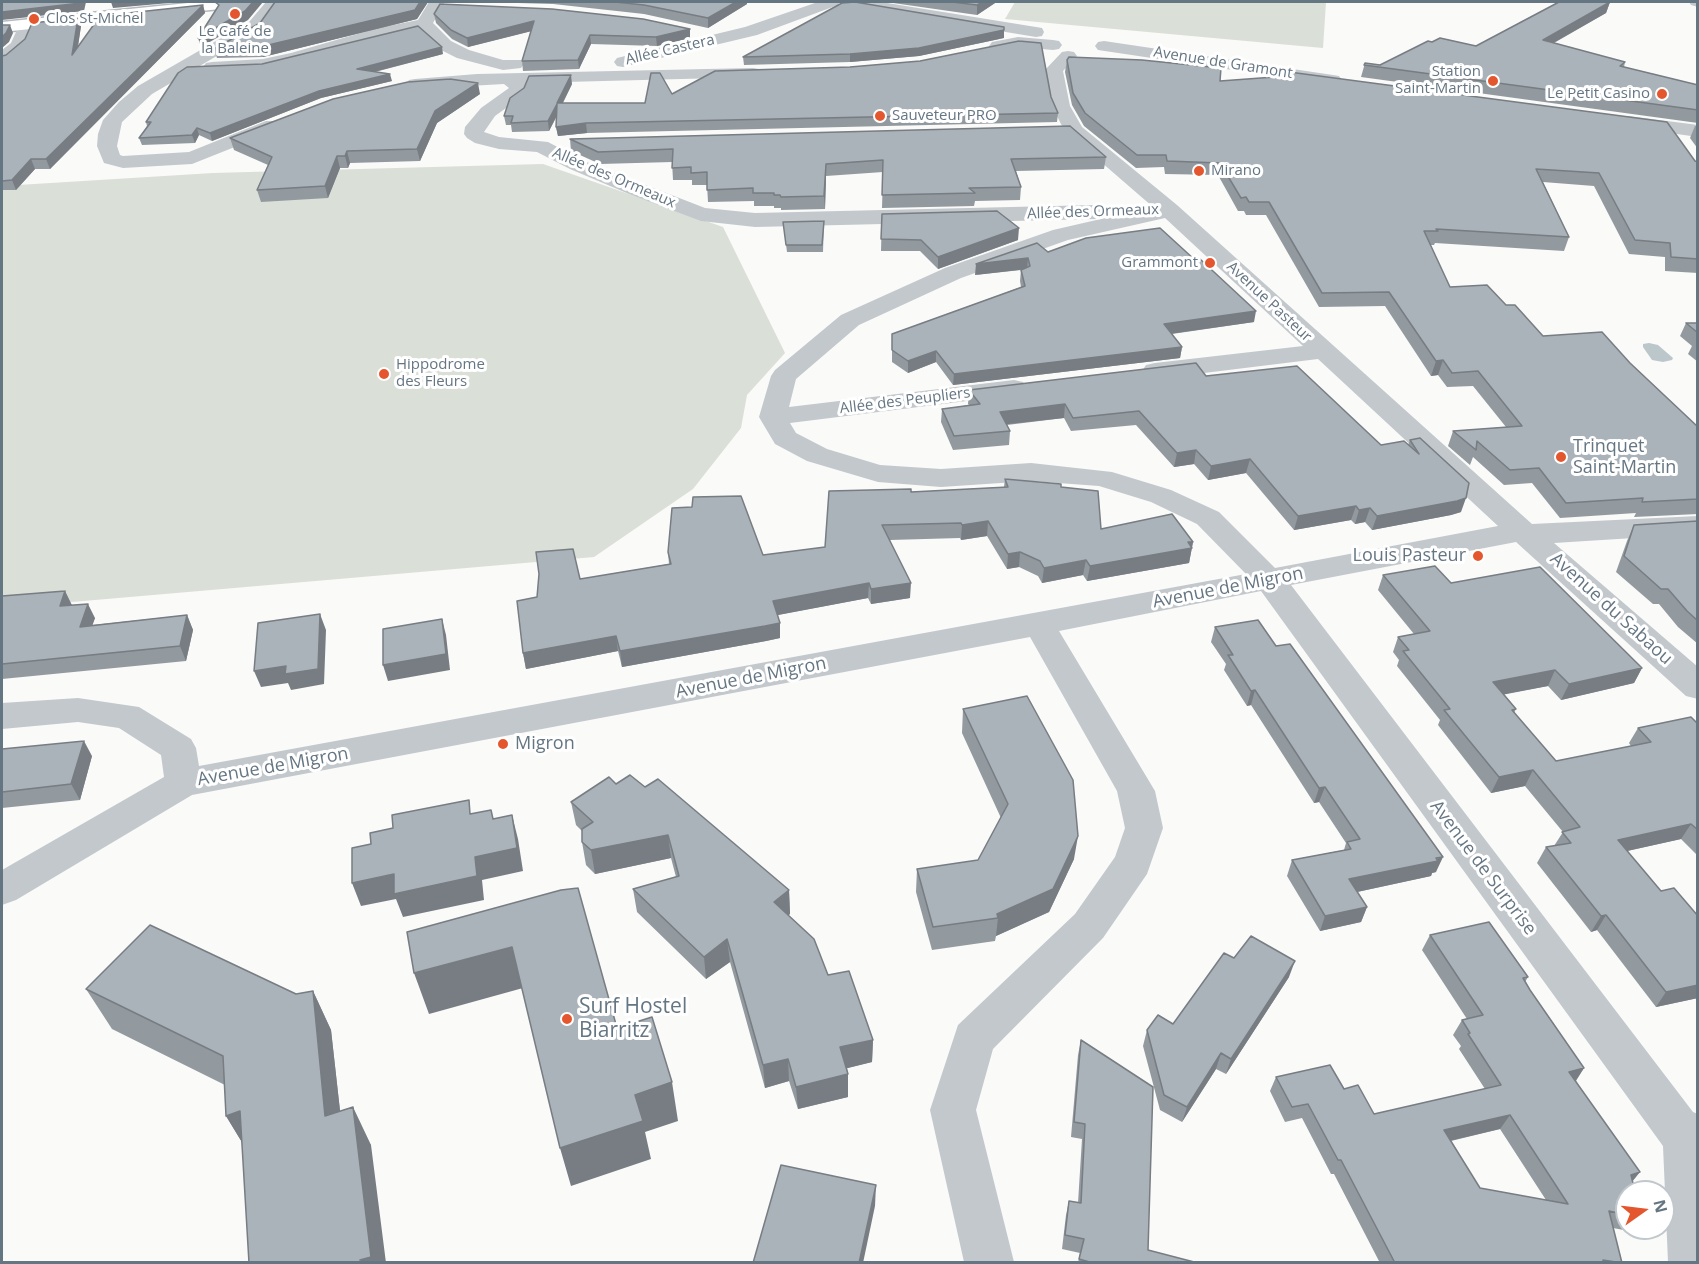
<!DOCTYPE html>
<meta charset="utf-8">
<style>
body{margin:0}
#map{position:relative;width:1699px;height:1264px;overflow:hidden;background:#fafaf8;font-family:"Open Sans",sans-serif}
canvas{display:block}
.frame{position:absolute;inset:0;border:3px solid #657683;pointer-events:none}
.north{position:absolute;left:1615px;top:1180px;width:60px;height:60px;box-sizing:border-box;background:#fff;border:2px solid #c1c8cd;border-radius:50%;rotate:76deg;font-size:16px;font-weight:700;line-height:24px;text-align:center;color:#657683}
.north::after{content:'';display:block;margin:auto;width:21px;height:27px;background:#e4572e;clip-path:polygon(50% 0,100% 100%,50% 72%,0 100%)}
</style>
<div id="map">
<canvas width="1699" height="1264"></canvas>
<div class="frame"></div>
<div class="north">N</div>
</div>
<script>
const context = document.querySelector('canvas').getContext('2d');
context.lineJoin = 'round';
function fillPath(path, color) { context.fillStyle = color; context.fill(path, 'evenodd'); }
const poly = rows => new Path2D(rows.map(r => 'M' + r).join(''));
function trace(path, color, width, dash) { context.strokeStyle = color; context.lineWidth = width; context.lineCap = dash ? 'butt' : 'round'; context.setLineDash(dash || []); context.stroke(path); }
function write(font, color, halo, rows, align = 'center') {
  context.font = font + ' "Open Sans",sans-serif'; context.lineWidth = 6; context.setLineDash([]); context.textBaseline = 'middle'; context.strokeStyle = halo; context.fillStyle = color; for (const [text, x, y, turn = 0] of rows) {
    context.save(); context.translate(x, y); context.rotate((+turn || 0) * Math.PI / 180); context.textAlign = isNaN(turn) ? turn : align; if (halo) context.strokeText(text, 0, 0); context.fillText(text, 0, 0); context.restore();
  }
}
const green = poly([
 [1015,2,1326,2,1323,48,1005,19],
 [543,164,723,227,785,353,747,395,741,428,693,489,594,557,2,608,2,186,213,173]
]);
const water = poly([
 [1649,343,1658,345,1673,358,1672,360,1663,362,1652,360,1643,347,1643,344]
]);
const street = poly([
 [266,2,282,2,261,30,152,94,122,122,117,146,120,155,123,156,189,152,266,121,280,121,283,125,280,129,192,164,123,168,104,163,97,146,98,134,103,120,119,102,138,86,249,22,266,2],
 [429,2,445,2,433,23,451,41,469,50,503,60,521,60,524,64,521,68,503,70,457,58,439,49,420,30,263,69,212,72,206,71,203,67,206,63,212,62,263,59,291,53,378,28,418,20,429,2],
 [818,2,840,2,838,5,757,35,623,67,617,66,614,62,617,58,745,27,818,2],
 [847,2,881,2,1036,27,1042,28,1044,32,1042,36,1036,37,855,7,847,2],
 [1689,2,1698,2,1698,7,1691,5,1689,2],
 [27,20,35,25,27,46,8,62,2,63,2,50,11,43,21,21,27,20],
 [1018,37,1053,40,1059,41,1062,45,1059,49,1053,50,1018,47,998,51,992,50,989,46,992,42,1018,37],
 [1104,41,1333,75,1339,76,1342,80,1339,84,1333,85,1098,50,1095,46,1098,42,1104,41],
 [1068,51,1074,52,1077,56,1063,71,1070,106,1082,127,1177,205,1532,524,1698,516,1698,534,1554,543,1698,667,1698,699,1686,696,1516,542,1291,585,1693,1112,1698,1114,1698,1262,1668,1262,1663,1146,1261,591,1059,631,1155,791,1163,828,1147,874,1103,938,993,1049,976,1110,1014,1262,964,1262,930,1110,958,1025,1075,914,1115,857,1125,828,1117,791,1030,637,192,795,16,900,2,905,2,870,164,777,161,755,119,728,78,722,2,729,2,703,78,698,139,707,191,739,196,748,199,766,1246,574,1197,524,1151,502,1099,486,1031,481,941,487,878,482,807,461,775,444,759,417,771,376,775,370,841,315,945,268,1053,230,1153,207,1064,130,1052,106,1045,70,1062,52,1068,51],
 [1165,218,1303,346,1155,363,1146,365,1142,371,1146,377,1155,379,1318,359,1498,526,1275,568,1219,512,1171,490,1112,472,1031,463,941,469,880,465,827,449,796,433,790,423,1023,394,1027,388,1023,382,1014,380,789,407,796,379,859,325,961,278,1068,240,1165,218],
 [753,68,759,69,762,73,759,77,526,83,528,86,524,95,495,116,484,132,499,137,548,142,584,161,705,208,755,213,1097,205,1105,207,1108,212,1105,217,1097,219,755,227,701,221,629,194,570,169,537,152,499,149,475,143,467,138,464,134,465,127,481,108,509,88,504,84,415,89,409,88,406,84,409,80,415,79,477,74,753,68],
 [1628,116,1698,125,1698,137,1621,126,1618,122,1621,118,1628,116]
]);
const secondary = poly([
 [198,2,247,2,239,7,2,32,2,22,198,2]
]);
const wall = poly([
 [275,2,428,2,417,19,263,57,217,58,214,49,260,23],
 [483,2,747,2,747,4,708,28,644,14,553,4],
 [886,2,995,2,995,3,977,15],
 [1610,2,1606,13,1554,43,1625,62,1624,67,1698,85,1698,123,1361,77,1365,63,1380,65,1432,42,1476,46],
 [203,5,205,13,50,169,35,169,16,190,2,190,2,56,6,55,78,18,81,26,78,47],
 [434,14,690,29,690,38,657,46,591,44,579,69,523,71,522,61,531,31,468,47,452,39,436,23],
 [1004,38,919,56,850,62,744,65,743,57],
 [443,54,375,72,392,81,321,98,212,141,199,135,195,143,142,145,139,138,147,126,146,122,262,64],
 [1067,60,1220,81,1698,162,1698,273,1665,271,1665,257,1629,254,1594,186,1543,182,1569,237,1564,251,1435,243,1434,245,1430,245,1450,287,1506,305,1543,336,1630,363,1698,427,1698,514,1634,517,1636,513,1560,518,1532,483,1504,485,1473,457,1470,465,1448,446,1453,431,1506,427,1473,386,1447,387,1438,375,1431,376,1385,306,1319,307,1266,215,1246,215,1244,211,1238,211,1218,175,1165,174,1164,167,1136,168,1084,126,1072,105,1065,72],
 [572,84,563,103,645,103,672,94,1051,97,1058,113,1057,122,587,133,558,136,556,127,557,116,549,131,512,132,511,125,506,125,504,116],
 [480,94,437,123,420,161,350,163,348,168,340,168,328,198,261,202,257,190,268,165,234,150,230,138],
 [1695,126,1698,126,1698,149,1690,138],
 [570,139,1106,157,1104,169,1016,171,1021,187,1020,200,975,201,974,206,882,208,883,172,826,176,825,209,781,210,781,208,774,208,774,206,754,206,754,201,708,202,707,185,692,185,692,180,673,180,672,162,600,164,571,151],
 [882,214,1018,240,938,269,920,251,881,251],
 [824,221,823,252,787,252,783,222],
 [1048,252,1254,322,1172,334,1182,347,1180,358,953,385,936,362,908,373,892,362,892,334,1021,287,1020,281,1021,270,975,275],
 [1686,323,1698,323,1698,362,1688,354,1692,346,1680,336],
 [1206,376,1381,445,1408,445,1410,440,1461,512,1451,515,1372,530,1365,522,1355,524,1351,520,1294,530,1246,473,1208,480,1194,464,1174,467,1136,425,1071,431,1064,418,1007,425,1010,431,1009,445,953,450,941,422,942,409,969,405,968,404,969,390],
 [1005,479,1061,487,1101,529,1193,542,1189,563,1087,581,1083,575,1042,583,1038,576,1019,567,1007,569,987,536,961,540,960,538,890,540,910,598,871,604,868,598,777,615,780,623,780,638,766,641,622,667,618,651,526,669,523,653,537,597,580,579,669,564,668,552,763,555,825,547,911,492,1004,487],
 [1698,521,1698,644,1678,627,1659,604,1653,604,1616,572,1627,541,1634,525],
 [1383,575,1451,583,1642,668,1634,683,1561,700,1548,686,1504,694,1516,709,1514,713,1556,761,1631,746,1629,743,1638,728,1698,724,1698,856,1681,839,1627,851,1661,891,1698,916,1698,998,1656,1007,1597,930,1591,932,1537,863,1546,847,1554,846,1563,832,1525,786,1491,793,1438,725,1440,720,1397,666,1399,660,1393,652,1398,637,1414,634,1378,590],
 [65,591,72,605,95,618,92,625,187,615,193,630,186,661,2,679,2,596],
 [1215,627,1436,872,1432,873,1431,876,1357,892,1367,907,1361,922,1320,931,1287,876,1292,860,1344,850,1346,843,1319,802,1314,803,1251,705,1247,706,1224,670,1226,664,1211,642],
 [963,709,1074,859,1049,912,996,936,995,941,932,950,916,892,917,869,978,860,1001,818,962,733],
 [2,749,92,756,80,800,2,808],
 [616,784,645,787,789,890,790,914,788,915,828,975,873,1040,872,1062,847,1068,848,1074,848,1097,798,1109,789,1081,765,1088,730,962,706,979,637,912,633,889,676,877,671,858,595,874,586,865,582,842,582,831,576,825,571,802],
 [1430,935,1528,977,1525,982,1530,990,1584,1068,1576,1081,1632,1181,1627,1192,1627,1228,1632,1228,1629,1231,1613,1228,1622,1263,1380,1263,1334,1174,1331,1174,1302,1118,1285,1122,1270,1091,1276,1077,1344,1089,1374,1114,1485,1089,1459,1049,1461,1046,1453,1035,1462,1020,1467,1019,1422,950],
 [1500,1129,1546,1200,1480,1188,1451,1141],
 [1234,958,1289,977,1226,1074,1216,1069,1182,1122,1160,1110,1143,1046,1147,1030,1173,1024],
 [86,989,296,994,313,991,331,1030,340,1111,371,1145,242,1142,226,1116,225,1085,112,1029],
 [1081,1040,1148,1250,1198,1263,1078,1263,1080,1253,1062,1249,1066,1215,1069,1201,1078,1203,1082,1139,1071,1137,1078,1055]
]);
const shadedWall = poly([
 [81,2,86,2,84,11,2,20,2,12],
 [111,2,181,2,113,8],
 [253,2,263,2,248,20,201,47,198,38],
 [420,2,428,2,417,19,263,57,260,47],
 [736,2,747,2,747,4,708,28,708,18],
 [983,2,995,2,995,3,977,15,977,5],
 [1610,2,1606,13,1539,51,1543,40],
 [203,5,205,13,50,169,46,159],
 [78,18,81,26,75,64,72,55],
 [534,21,536,30,468,47,467,38],
 [10,25,13,33,9,42,2,48,2,37],
 [690,29,690,38,657,46,656,37],
 [1004,30,1004,38,919,56,850,62,850,54],
 [590,35,591,44,579,69,578,60],
 [442,47,443,54,358,76,357,69],
 [390,74,392,81,321,98,212,141,210,133,319,91],
 [571,75,572,84,558,112,557,103],
 [478,83,480,94,437,123,420,161,417,149,435,111],
 [557,104,558,113,549,131,548,121],
 [586,123,587,133,558,136,556,127],
 [197,128,199,135,195,143,192,135],
 [347,151,350,163,348,168,345,156],
 [337,156,340,168,328,198,325,186],
 [31,159,35,169,16,190,12,180],
 [826,164,826,176,825,209,824,196],
 [1019,228,1018,240,938,269,938,257],
 [1028,258,1027,269,975,275,976,264],
 [1256,311,1254,322,1162,335,1164,324],
 [1182,347,1180,358,953,385,954,374],
 [936,351,936,362,908,373,908,361],
 [1443,360,1438,375,1431,376,1436,361],
 [1065,404,1064,418,999,425,1000,412],
 [1196,450,1194,464,1174,467,1177,453],
 [1250,459,1246,473,1208,480,1211,466],
 [1466,498,1461,512,1451,515,1372,530,1377,516],
 [1356,506,1351,520,1294,530,1298,516],
 [1370,508,1365,522,1355,524,1359,510],
 [988,521,987,536,961,540,962,525],
 [1188,542,1193,542,1189,563,1087,581,1090,566],
 [1020,552,1019,567,1007,569,1008,554],
 [1086,560,1083,575,1042,583,1044,568],
 [869,583,868,598,773,616,773,601],
 [911,583,910,598,871,604,871,589],
 [65,591,72,606,60,606],
 [88,604,95,618,87,641,80,627],
 [320,614,326,630,324,684,291,690,288,683,261,687,254,671],
 [187,615,193,630,186,661,180,646],
 [442,619,446,635,450,670,388,681,383,665],
 [780,623,780,638,766,641,622,667,620,651],
 [616,636,618,651,526,669,523,653],
 [1642,668,1634,683,1561,700,1569,684],
 [1555,670,1548,686,1486,698,1493,682],
 [1255,690,1251,705,1247,706,1251,691],
 [84,741,92,756,80,800,71,784],
 [1533,770,1525,786,1491,793,1499,777],
 [1325,787,1319,802,1314,803,1319,788],
 [512,815,518,839,523,871,482,880,484,900,403,917,396,899,361,906,352,883,475,857],
 [1691,824,1681,839,1609,855,1618,840],
 [668,835,671,858,595,874,591,850],
 [1078,836,1074,859,1049,912,996,936,998,918,997,914],
 [1443,857,1436,872,1432,873,1431,876,1343,895,1349,879],
 [789,890,790,914,776,925,774,902],
 [1367,907,1361,922,1320,931,1325,916],
 [1606,915,1597,930,1591,932,1601,916],
 [727,939,730,962,706,979,704,957],
 [512,947,523,988,429,1014,414,973],
 [1295,961,1289,977,1226,1074,1231,1059],
 [1698,985,1698,998,1656,1007,1666,992],
 [313,991,331,1030,345,1155,325,1116],
 [873,1040,872,1062,840,1070,840,1047],
 [1221,1053,1216,1069,1182,1122,1187,1107],
 [788,1059,789,1081,765,1088,763,1065],
 [1584,1068,1574,1083,1569,1072],
 [848,1074,848,1097,798,1109,796,1087],
 [672,1082,678,1121,645,1132,651,1159,571,1186,560,1148,635,1095],
 [353,1107,371,1145,386,1263,361,1263],
 [240,1111,249,1154,226,1116],
 [1510,1115,1500,1129,1436,1144,1444,1130],
 [1640,1172,1628,1187,1631,1175],
 [876,1185,875,1206,863,1263,859,1263]
]);
const building = poly([
 [2,2,81,2,81,3,2,12,2,2],
 [215,2,253,2,245,11,198,38,219,5,215,2],
 [275,2,420,2,415,10,260,47,214,49,260,23,275,2],
 [615,2,736,2,708,18,644,5,615,2],
 [855,2,1004,27,1004,30,919,48,850,54,743,57,842,3,855,2],
 [952,2,983,2,977,5,952,2],
 [1559,2,1610,2,1543,40,1625,62,1620,66,1698,85,1698,110,1364,65,1365,63,1380,65,1428,41,1432,42,1440,38,1476,46,1559,2],
 [440,4,552,9,643,19,690,29,656,37,590,35,578,60,522,61,534,21,467,38,451,30,434,14,440,4],
 [203,5,46,159,31,159,12,180,2,181,2,56,6,55,25,39,32,23,78,18,72,55,100,16,203,5],
 [2,25,10,25,6,33,2,37,2,25],
 [418,26,442,47,357,69,390,74,319,91,210,133,197,128,192,135,139,138,151,122,146,122,178,73,187,67,262,64,418,26],
 [1019,41,1041,43,1051,97,1058,113,586,123,556,127,557,104,548,121,511,123,513,116,504,116,510,98,524,88,529,76,571,75,557,103,645,103,651,73,660,73,672,94,715,71,850,67,920,61,1019,41],
 [1069,57,1142,60,1221,68,1220,81,1288,76,1289,72,1667,122,1695,161,1698,162,1698,259,1671,257,1670,243,1635,240,1599,173,1536,169,1569,237,1436,229,1438,231,1424,231,1450,287,1487,285,1506,305,1515,305,1543,336,1602,332,1630,363,1698,427,1698,499,1642,502,1643,498,1566,503,1539,468,1510,470,1477,441,1476,450,1453,431,1522,426,1478,371,1452,373,1443,360,1436,361,1389,292,1322,293,1269,202,1249,202,1246,197,1241,198,1220,163,1167,161,1166,155,1137,155,1085,113,1073,93,1067,60,1069,57],
 [450,79,478,83,435,111,417,149,347,151,345,156,337,156,325,186,257,190,272,157,230,138,333,99,408,82,450,79],
 [1070,126,1106,157,1011,159,1021,187,969,188,975,193,882,195,883,160,826,164,824,196,781,197,780,195,774,195,774,193,753,193,753,188,707,190,707,172,691,173,691,167,672,168,673,149,598,152,570,139,1070,126],
 [997,211,1019,228,938,257,921,240,881,239,882,214,997,211],
 [824,221,822,245,786,245,783,222,824,221],
 [1160,228,1195,260,1200,259,1256,311,1164,324,1182,347,954,374,936,351,908,361,892,350,892,334,1025,286,1021,270,1030,266,1028,258,976,264,1037,243,1048,252,1086,238,1160,228],
 [1686,323,1698,323,1698,333,1686,323],
 [1196,363,1206,376,1297,366,1381,445,1404,441,1419,454,1410,440,1420,438,1469,483,1466,498,1457,501,1377,516,1370,508,1359,510,1356,506,1298,516,1250,459,1211,466,1196,450,1177,453,1139,411,1073,418,1065,404,1000,412,1010,431,954,436,942,409,980,404,969,390,1196,363],
 [1005,479,1061,484,1061,487,1098,491,1101,529,1172,514,1193,542,1188,542,1192,548,1090,566,1086,560,1044,568,1040,561,1020,552,1008,554,988,521,962,525,961,523,882,525,911,583,871,589,869,583,773,601,780,623,765,626,620,651,616,636,523,653,517,601,537,597,539,574,536,552,573,549,580,579,671,564,668,552,672,508,692,507,693,497,741,496,763,555,825,547,829,491,911,489,911,492,1008,487,1005,479],
 [1698,521,1698,621,1687,611,1668,589,1661,589,1624,556,1634,525,1698,521],
 [1435,566,1451,583,1540,567,1642,668,1569,684,1555,670,1493,682,1516,709,1512,710,1556,761,1651,742,1638,728,1691,717,1698,724,1698,830,1691,824,1618,840,1661,891,1674,888,1698,916,1698,985,1666,992,1606,915,1601,916,1546,847,1571,843,1562,832,1580,827,1533,770,1499,777,1444,710,1450,709,1403,651,1409,650,1398,637,1430,631,1383,575,1435,566],
 [65,591,60,606,88,604,80,627,187,615,180,646,2,664,2,596,65,591],
 [320,614,318,669,285,674,286,666,254,671,258,623,320,614],
 [442,619,446,654,383,665,383,629,442,619],
 [1258,620,1276,646,1290,644,1443,857,1436,858,1438,861,1349,879,1367,907,1325,916,1292,860,1351,849,1347,842,1360,839,1325,787,1319,788,1255,690,1251,691,1228,655,1233,655,1215,627,1258,620],
 [1027,696,1073,780,1078,836,1053,889,997,914,998,918,933,927,917,869,978,860,1008,804,963,709,1027,696],
 [84,741,71,784,2,792,2,749,84,741],
 [630,775,645,787,658,779,789,890,774,902,814,939,828,975,849,971,873,1040,840,1047,848,1074,796,1087,788,1059,763,1065,727,939,704,957,633,889,679,876,668,835,591,850,582,842,582,829,593,822,571,802,609,777,616,784,630,775],
 [469,800,470,814,491,810,493,819,512,815,517,848,475,857,477,876,394,894,394,874,352,883,352,848,371,844,370,833,393,828,392,815,469,800],
 [578,888,617,1028,652,1017,672,1082,635,1095,643,1121,560,1148,512,947,414,973,407,932,561,890,578,888],
 [1489,922,1528,977,1523,978,1530,990,1584,1068,1569,1072,1640,1172,1631,1175,1635,1192,1627,1192,1627,1215,1609,1211,1622,1263,1603,1260,1603,1263,1395,1263,1341,1160,1338,1160,1308,1104,1292,1107,1276,1077,1330,1065,1344,1089,1358,1085,1374,1114,1501,1085,1468,1034,1470,1033,1462,1020,1483,1015,1430,935,1489,922],
 [1510,1115,1568,1204,1480,1188,1444,1130,1510,1115],
 [150,925,296,994,313,991,325,1116,353,1107,371,1257,360,1260,361,1263,249,1263,240,1111,226,1116,223,1056,86,989,150,925],
 [1251,936,1295,961,1231,1059,1221,1053,1187,1107,1164,1095,1147,1030,1158,1015,1173,1024,1224,953,1234,958,1251,936],
 [1081,1040,1153,1087,1148,1250,1198,1263,1093,1263,1079,1259,1084,1239,1065,1235,1069,1201,1081,1203,1085,1124,1074,1122,1081,1040],
 [781,1165,876,1185,859,1263,753,1263,781,1165]
]);
const markers = [
 [235,14,6,"#e4572e"],
 [34,19,6,"#e4572e"],
 [1493,81,6,"#e4572e"],
 [1662,94,6,"#e4572e"],
 [880,116,6,"#e4572e"],
 [1199,171,6,"#e4572e"],
 [1210,263,6,"#e4572e"],
 [384,374,6,"#e4572e"],
 [1561,457,6,"#e4572e"],
 [1478,556,6,"#e4572e"],
 [503,744,6,"#e4572e"],
 [567,1019,6,"#e4572e"]
];
const farPoinames = [
 ["Clos St-Michel",46,19],
 ["Le Café de",235,32,"center"],
 ["la Baleine",235,49,"center"],
 ["Station",1481,72,"right"],
 ["Saint-Martin",1481,89,"right"],
 ["Le Petit Casino",1650,94,"right"],
 ["Sauveteur PRO",892,116],
 ["Mirano",1211,171],
 ["Grammont",1198,263,"right"],
 ["Hippodrome",396,365],
 ["des Fleurs",396,382]
];
const farStreetnames = [
 ["Allée Castera",670,50,-13],
 ["Avenue de Gramont",1223,63,9],
 ["Allée des Ormeaux",614,178,23],
 ["Allée des Ormeaux",1093,212,-2],
 ["Avenue Pasteur",1269,302,43],
 ["Allée des Peupliers",905,401,-7]
];
const poiNames = [
 ["Trinquet",1573,447],
 ["Saint-Martin",1573,468],
 ["Louis Pasteur",1466,556,"right"],
 ["Migron",515,744]
];
const streetNames = [
 ["Avenue de Migron",1228,588,-11],
 ["Avenue du Sabaou",1611,609,42],
 ["Avenue de Migron",751,678,-11],
 ["Avenue de Migron",273,767,-10],
 ["Avenue de Surprise",1483,868,53]
];
const nearPoinames = [
 ["Surf Hostel",579,1007],
 ["Biarritz",579,1031]
];
fillPath(green, '#dadfd7');
fillPath(water, '#bbc7cb');
trace(secondary, '#b3babf', 3);
fillPath(street, '#c3c8cc');
fillPath(secondary, '#fff');
fillPath(wall, '#929a9f');
fillPath(shadedWall, '#777d82');
fillPath(building, '#aab3b9');
trace(building, '#777d82', 1.5);
for (const [x, y, r, color] of markers) { const dot = new Path2D(); dot.arc(x, y, r, 0, 2 * Math.PI); context.fillStyle = color; context.fill(dot); trace(dot, '#fff', 2); }
write('15px', '#657683', '#fff', farPoinames, 'left');
write('15px', '#657683', '#fff', farStreetnames);
write('18px', '#657683', '#fff', poiNames, 'left');
write('18px', '#657683', '#fff', streetNames);
write('21px', '#657683', '#fff', nearPoinames, 'left');
</script>
